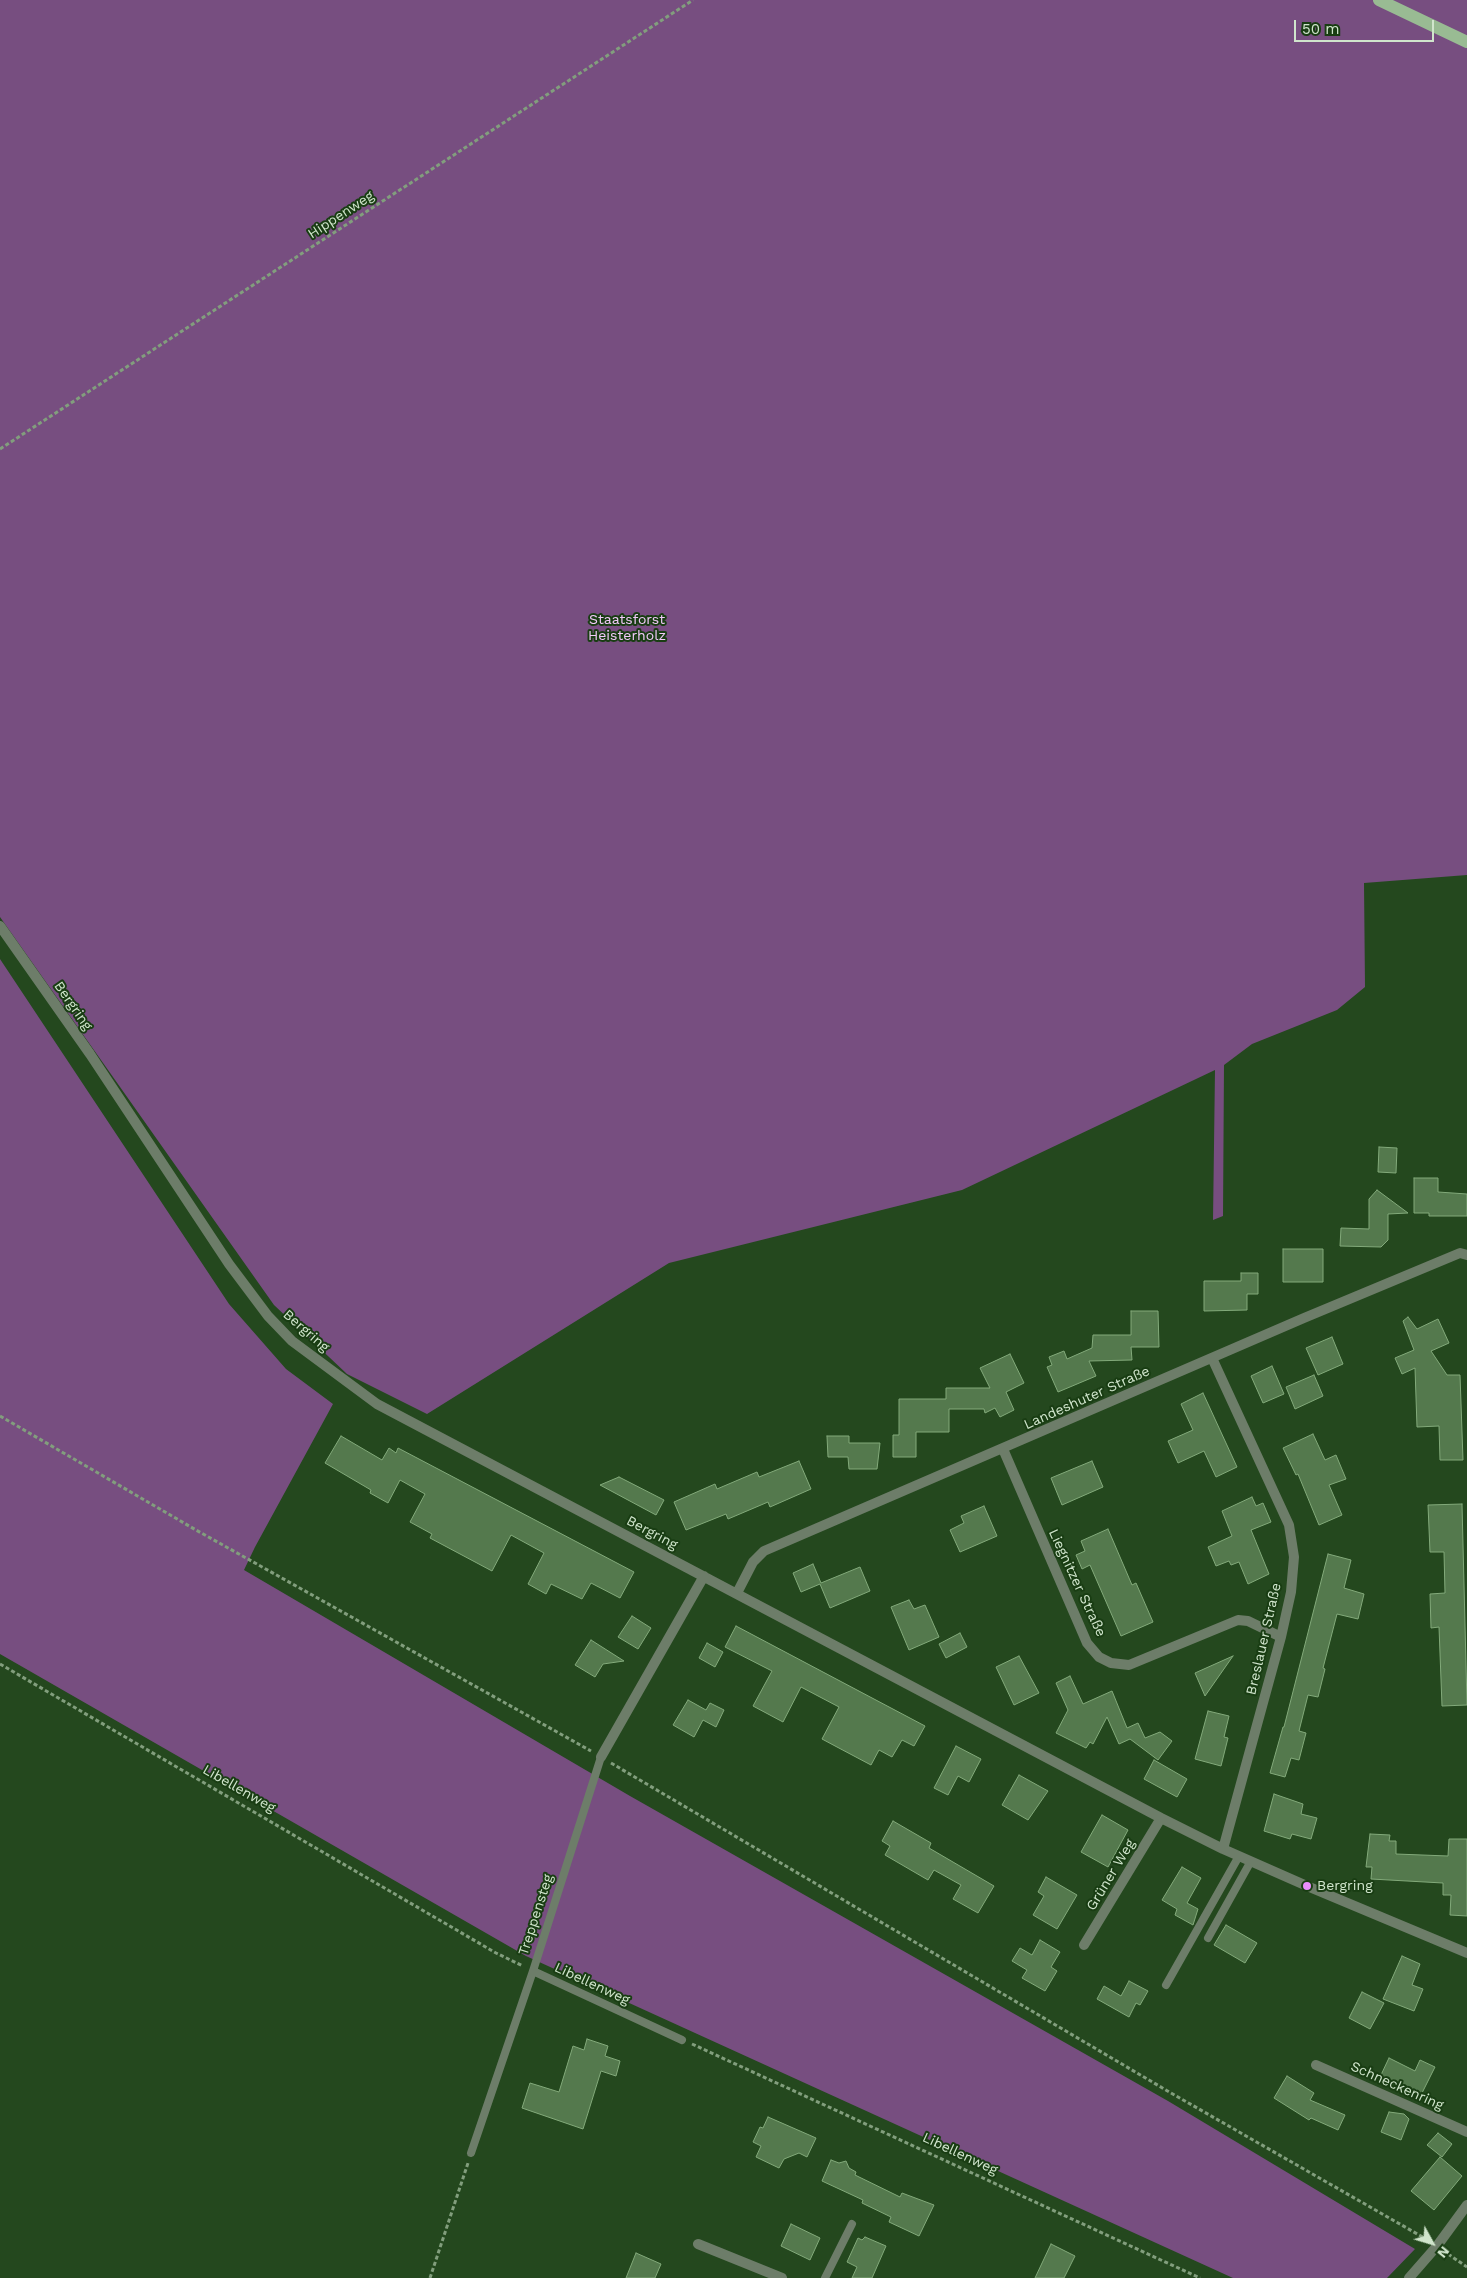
<!DOCTYPE html>
<meta charset="utf-8">
<style>
body{margin:0}
#map{position:relative;width:1467px;height:2278px;overflow:hidden;background:#24481e;font-family:"Work Sans",sans-serif}
canvas{display:block}
.north{position:absolute;left:1407px;top:2218px;width:50px;height:50px;-webkit-text-stroke:4px #193d13;paint-order:stroke;rotate:129deg;font-size:14px;font-weight:700;line-height:20px;text-align:center;color:#d0e5cc}
.north::after{content:'';display:block;margin:auto;width:18px;height:22px;background:#d0e5cc;clip-path:polygon(50% 0,100% 100%,50% 72%,0 100%)}
.scale{position:absolute;left:1294px;top:20px;width:140px;height:22px;box-sizing:border-box;border:2px solid #d0e5cc;border-top:0;padding-left:6px;font-size:15px;line-height:18px;white-space:nowrap;color:#d0e5cc;-webkit-text-stroke:4px #193d13;paint-order:stroke}
</style>
<div id="map">
<canvas width="1467" height="2278"></canvas>
<div class="north">N</div>
<div class="scale">50 m</div>
</div>
<script>
const context = document.querySelector('canvas').getContext('2d');
context.lineJoin = 'round';
function fillPath(path, color) { context.fillStyle = color; context.fill(path, 'evenodd'); }
const poly = rows => new Path2D(rows.map(r => 'M' + r).join(''));
function trace(path, color, width, dash) { context.strokeStyle = color; context.lineWidth = width; context.lineCap = dash ? 'butt' : 'round'; context.setLineDash(dash || []); context.stroke(path); }
function write(font, color, halo, rows, align = 'center') {
  context.font = font + ' "Work Sans",sans-serif'; context.lineWidth = 4; context.setLineDash([]); context.textBaseline = 'middle'; context.strokeStyle = halo; context.fillStyle = color; for (const [text, x, y, turn = 0] of rows) {
    context.save(); context.translate(x, y); context.rotate((+turn || 0) * Math.PI / 180); context.textAlign = isNaN(turn) ? turn : align; if (halo) context.strokeText(text, 0, 0); context.fillText(text, 0, 0); context.restore();
  }
}
const green = poly([
 [0,0,1467,0,1467,875,1364,883,1365,987,1337,1010,1252,1044,1224,1065,1223,1216,1213,1220,1215,1070,962,1190,669,1263,427,1414,347,1374,274,1305,0,917],
 [0,959,229,1304,286,1369,333,1404,255,1547,244,1570,630,1796,1168,2101,1415,2249,1387,2278,1233,2278,526,1956,0,1654]
]);
const building = poly([
 [1379,1147,1397,1148,1396,1173,1378,1172,1379,1147],
 [1414,1178,1438,1178,1438,1192,1467,1194,1467,1216,1429,1216,1429,1213,1414,1213,1414,1178],
 [1377,1190,1408,1213,1388,1214,1388,1240,1381,1247,1340,1246,1341,1228,1369,1229,1369,1199,1377,1190],
 [1283,1249,1323,1249,1323,1282,1283,1282,1283,1249],
 [1241,1273,1258,1273,1258,1294,1247,1294,1247,1310,1204,1311,1204,1281,1241,1281,1241,1273],
 [1131,1311,1158,1311,1159,1347,1131,1347,1132,1360,1089,1361,1096,1376,1058,1392,1047,1367,1052,1365,1049,1357,1064,1351,1067,1359,1092,1348,1093,1335,1131,1335,1131,1311],
 [1408,1317,1417,1329,1438,1319,1449,1343,1431,1351,1447,1375,1460,1375,1463,1460,1440,1460,1439,1426,1417,1427,1415,1368,1402,1374,1395,1358,1414,1350,1403,1321,1408,1317],
 [1332,1337,1343,1364,1318,1375,1306,1348,1332,1337],
 [1010,1354,1024,1383,1006,1392,1014,1410,1000,1417,995,1408,985,1413,984,1409,949,1409,949,1432,916,1432,916,1457,893,1457,893,1435,899,1435,899,1399,946,1399,946,1388,990,1388,980,1368,1010,1354],
 [1272,1366,1284,1394,1263,1403,1251,1376,1272,1366],
 [1314,1375,1323,1396,1295,1409,1286,1387,1314,1375],
 [1203,1393,1237,1467,1216,1477,1204,1451,1178,1463,1168,1441,1193,1430,1181,1404,1203,1393],
 [1313,1434,1325,1460,1336,1455,1346,1479,1329,1485,1342,1515,1319,1525,1298,1474,1296,1475,1283,1448,1313,1434],
 [341,1436,382,1460,389,1448,396,1453,398,1448,634,1572,620,1598,591,1583,582,1599,551,1584,546,1594,528,1584,544,1553,511,1535,492,1571,430,1538,432,1534,410,1522,425,1494,400,1480,388,1503,370,1493,371,1490,325,1463,341,1436],
 [827,1436,849,1436,849,1443,880,1443,877,1469,849,1469,848,1457,828,1457,827,1436],
 [799,1461,811,1489,770,1507,768,1502,728,1519,726,1514,686,1530,674,1502,715,1484,717,1489,757,1472,759,1477,799,1461],
 [1092,1461,1103,1487,1062,1505,1051,1478,1092,1461],
 [619,1477,664,1500,656,1515,600,1485,619,1477],
 [1252,1497,1256,1506,1263,1503,1271,1522,1251,1530,1269,1574,1248,1584,1239,1562,1231,1565,1229,1561,1216,1566,1208,1547,1232,1536,1222,1511,1252,1497],
 [1462,1504,1467,1705,1442,1706,1439,1627,1431,1628,1430,1594,1445,1593,1444,1552,1430,1552,1428,1505,1462,1504],
 [984,1506,997,1536,960,1552,950,1530,964,1523,961,1516,984,1506],
 [1108,1529,1132,1585,1136,1583,1153,1622,1121,1636,1090,1565,1082,1569,1076,1555,1085,1551,1081,1541,1108,1529],
 [1328,1554,1351,1560,1344,1588,1364,1594,1358,1619,1337,1614,1323,1668,1325,1669,1318,1697,1308,1695,1299,1731,1306,1733,1299,1760,1291,1758,1285,1777,1270,1773,1283,1727,1284,1727,1328,1554],
 [813,1564,821,1583,860,1567,870,1591,830,1608,820,1584,801,1592,793,1573,813,1564],
 [909,1600,914,1609,925,1605,939,1637,909,1650,891,1607,909,1600],
 [632,1616,651,1628,638,1649,618,1637,632,1616],
 [736,1626,925,1726,914,1746,902,1740,892,1757,879,1750,871,1765,837,1747,822,1739,839,1707,801,1687,783,1722,753,1706,772,1671,725,1647,736,1626],
 [960,1633,967,1647,946,1658,939,1644,960,1633],
 [591,1640,624,1661,603,1664,595,1677,575,1665,591,1640],
 [707,1643,723,1652,715,1667,699,1658,707,1643],
 [1019,1656,1039,1693,1014,1705,996,1667,1019,1656],
 [1233,1656,1205,1696,1195,1673,1233,1656],
 [1070,1676,1083,1704,1112,1691,1127,1728,1138,1723,1145,1738,1160,1732,1172,1741,1158,1760,1130,1739,1119,1744,1107,1717,1093,1744,1090,1742,1086,1748,1056,1733,1068,1710,1056,1683,1070,1676],
 [688,1700,706,1710,710,1703,724,1710,716,1727,703,1720,694,1737,673,1725,688,1700],
 [1208,1711,1229,1716,1224,1737,1228,1738,1221,1766,1195,1759,1208,1711],
 [956,1746,981,1759,969,1782,958,1776,948,1795,934,1788,956,1746],
 [1154,1760,1187,1779,1177,1797,1144,1779,1154,1760],
 [1019,1775,1048,1791,1028,1820,1002,1805,1019,1775],
 [1274,1794,1303,1804,1301,1814,1317,1818,1311,1839,1292,1834,1290,1839,1264,1831,1274,1794],
 [1102,1815,1128,1830,1108,1867,1081,1852,1102,1815],
 [893,1821,931,1843,929,1848,994,1886,978,1913,953,1899,961,1885,934,1870,928,1880,885,1855,890,1846,882,1841,893,1821],
 [1370,1834,1390,1835,1389,1841,1396,1841,1396,1854,1448,1856,1449,1839,1467,1839,1467,1916,1450,1915,1451,1895,1443,1895,1443,1883,1371,1879,1372,1867,1366,1867,1370,1834],
 [1182,1867,1201,1878,1187,1903,1198,1909,1193,1925,1175,1915,1177,1909,1162,1900,1182,1867],
 [1046,1877,1077,1895,1057,1929,1033,1915,1044,1896,1038,1892,1046,1877],
 [1226,1925,1257,1943,1245,1963,1214,1945,1226,1925],
 [1040,1940,1060,1952,1051,1967,1057,1971,1045,1991,1022,1978,1027,1970,1012,1961,1020,1948,1032,1955,1040,1940],
 [1402,1956,1420,1964,1412,1985,1423,1989,1414,2011,1383,1999,1402,1956],
 [1129,1981,1148,1991,1140,2005,1136,2003,1129,2017,1097,1999,1104,1986,1121,1996,1129,1981],
 [1362,1992,1384,2003,1370,2029,1349,2018,1362,1992],
 [587,2039,608,2046,605,2056,620,2061,616,2076,601,2071,583,2129,522,2108,530,2083,559,2092,573,2046,584,2050,587,2039],
 [1389,2058,1415,2071,1420,2060,1435,2067,1420,2097,1380,2077,1389,2058],
 [1287,2076,1314,2093,1310,2100,1345,2115,1338,2130,1311,2118,1309,2120,1274,2098,1287,2076],
 [1389,2112,1404,2114,1409,2119,1401,2140,1381,2132,1389,2112],
 [768,2117,816,2138,807,2157,799,2153,784,2159,779,2168,756,2157,761,2146,753,2142,760,2127,763,2128,768,2117],
 [1438,2133,1452,2144,1442,2157,1427,2145,1438,2133],
 [1440,2157,1462,2176,1434,2210,1411,2191,1440,2157],
 [831,2160,839,2163,846,2161,849,2168,856,2172,855,2175,900,2197,902,2193,934,2205,919,2236,889,2222,891,2217,862,2203,863,2200,822,2181,831,2160],
 [791,2224,820,2238,810,2260,781,2246,791,2224],
 [865,2237,886,2246,872,2278,852,2278,857,2267,847,2262,858,2238,862,2240,865,2237],
 [1051,2244,1075,2256,1064,2278,1035,2278,1051,2244],
 [636,2253,661,2264,655,2278,626,2278,636,2253]
]);
const path = poly([
 [0,449,693,0],
 [0,1416,196,1530,591,1751],
 [0,1664,496,1953,523,1966],
 [611,1763,1171,2093,1426,2239],
 [692,2044,1200,2278],
 [1448,2254,1467,2267],
 [430,2278,468,2163]
]);
const lane = poly([
 [1208,1938,1251,1861],
 [533,1971,682,2040],
 [1166,1985,1239,1856],
 [471,2153,533,1971,601,1757],
 [825,2278,852,2224]
]);
const street = poly([
 [0,926,90,1054,229,1264,268,1316,292,1341,377,1404,1161,1818,1223,1849,1307,1886,1467,1953],
 [1212,1358,1289,1525,1294,1557,1291,1592,1281,1637,1223,1849],
 [1003,1449,1087,1643,1099,1657,1111,1663,1129,1665,1238,1620,1248,1621,1281,1637],
 [737,1593,753,1562,764,1551,1304,1318,1460,1253,1467,1255],
 [601,1757,704,1576],
 [1084,1945,1161,1818],
 [1316,2065,1467,2132],
 [698,2244,782,2278],
 [1409,2278,1437,2246,1467,2205]
]);
const primary = poly([
 [1379,0,1467,42]
]);
const markers = [
 [1307,1886,5,"#ea8dfd"]
];
const streetNames = [
 ["Hippenweg",341,215,-33],
 ["Bergring",73,1006,55],
 ["Bergring",306,1331,41],
 ["Landeshuter Straße",1087,1398,-24],
 ["Bergring",652,1533,28],
 ["Liegnitzer Straße",1077,1583,65],
 ["Breslauer Straße",1264,1639,-77],
 ["Libellenweg",239,1789,30],
 ["Grüner Weg",1111,1875,-59],
 ["Treppensteg",536,1915,-72],
 ["Libellenweg",592,1984,25],
 ["Schneckenring",1397,2086,24],
 ["Libellenweg",960,2154,25]
];
const parkNames = [
 ["Staatsforst",627,620],
 ["Heisterholz",627,636]
];
const poiNames = [
 ["Bergring",1317,1886]
];
fillPath(green, '#774e80');
fillPath(building, '#54794d');
trace(building, '#83aa7b', 1);
trace(path, '#829e7d', 3, [4, 2.5]);
trace(lane, '#6d7d69', 8);
trace(street, '#6d7d69', 10);
trace(primary, '#99bb93', 12);
for (const [x, y, r, color] of markers) { const dot = new Path2D(); dot.arc(x, y, r, 0, 2 * Math.PI); context.fillStyle = color; context.fill(dot); trace(dot, '#193d13', 2); }
write('14px', '#d0e5cc', '#193d13', streetNames);
write('14px', '#f3cafb', '#193d13', parkNames);
write('14px', '#d0e5cc', '#193d13', poiNames, 'left');
</script>
